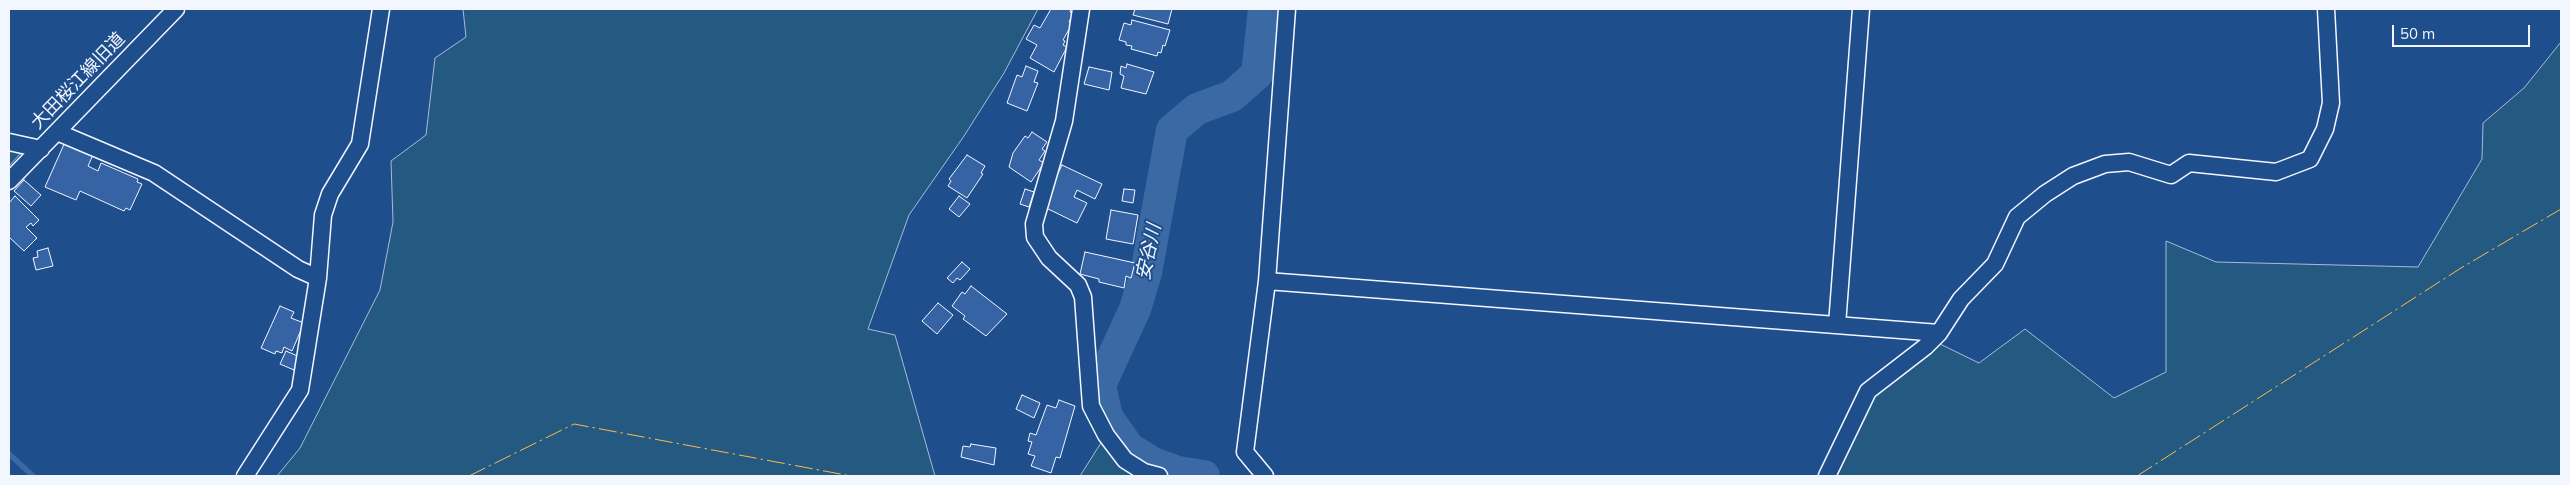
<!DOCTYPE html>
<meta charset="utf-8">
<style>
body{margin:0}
#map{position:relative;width:2570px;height:485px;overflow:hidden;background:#1f4e8c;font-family:Mulish,sans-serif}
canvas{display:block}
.frame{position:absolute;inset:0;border:10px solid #f2f6ff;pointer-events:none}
.scale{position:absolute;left:2392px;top:25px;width:138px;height:22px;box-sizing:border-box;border:2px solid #f2f6ff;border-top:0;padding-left:6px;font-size:15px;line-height:18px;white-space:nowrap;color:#f2f6ff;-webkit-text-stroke:4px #1f4e8c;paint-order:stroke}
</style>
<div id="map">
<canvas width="2570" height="485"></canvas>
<div class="frame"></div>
<div class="scale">50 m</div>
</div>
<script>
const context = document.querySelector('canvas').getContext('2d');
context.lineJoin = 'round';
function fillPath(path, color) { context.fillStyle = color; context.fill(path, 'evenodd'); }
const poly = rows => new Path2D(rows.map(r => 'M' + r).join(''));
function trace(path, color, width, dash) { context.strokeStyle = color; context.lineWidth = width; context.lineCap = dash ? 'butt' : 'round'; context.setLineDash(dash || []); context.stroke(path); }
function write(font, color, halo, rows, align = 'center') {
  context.font = font + ' Mulish,"Noto Sans JP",sans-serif'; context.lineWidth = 4; context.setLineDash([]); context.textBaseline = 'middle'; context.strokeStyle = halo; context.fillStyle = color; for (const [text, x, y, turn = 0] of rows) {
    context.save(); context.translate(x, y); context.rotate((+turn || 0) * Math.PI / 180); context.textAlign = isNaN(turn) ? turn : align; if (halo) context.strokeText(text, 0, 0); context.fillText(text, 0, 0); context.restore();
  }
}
const green = poly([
 [463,9,1038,9,1004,73,964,136,909,215,868,329,895,335,935,476,277,476,300,448,380,290,393,222,391,161,426,135,435,58,466,37,463,9],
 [2561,42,2561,476,1834,476,1876,389,1938,343,1979,363,2025,329,2114,398,2166,372,2166,241,2216,262,2418,267,2482,159,2483,123,2524,88,2561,42],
 [9,149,21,153,9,166,9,149],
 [1104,438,1151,476,1080,476,1104,438]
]);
const stream = poly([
 [9,454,33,476]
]);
const river = poly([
 [1204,476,1178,472,1153,463,1129,448,1107,417,1100,385,1135,309,1146,273,1172,130,1197,109,1232,96,1257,74,1264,9]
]);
const building = poly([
 [1051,9,1071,9,1070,12,1073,14,1069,22,1072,24,1063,40,1065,41,1063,45,1067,47,1054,72,1030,58,1037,45,1026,39,1034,25,1040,28,1051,9],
 [1135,9,1172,9,1168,24,1133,15,1135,9],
 [1132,20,1170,30,1165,46,1163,45,1161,53,1158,52,1157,56,1131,49,1132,46,1126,45,1126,42,1119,40,1124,23,1131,25,1132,20],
 [1127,64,1154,72,1146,94,1121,88,1124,76,1120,74,1121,66,1126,68,1127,64],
 [1026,66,1038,71,1034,82,1038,83,1027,111,1007,103,1017,75,1022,77,1026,66],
 [1089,67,1112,72,1109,90,1084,84,1089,67],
 [1032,132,1047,142,1042,149,1045,151,1039,160,1044,163,1031,182,1009,167,1013,153,1025,136,1028,138,1032,132],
 [65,142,93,155,88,166,98,171,101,163,138,179,137,182,142,184,130,210,126,208,124,211,80,191,76,200,45,187,65,142],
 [967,155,985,166,981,173,983,174,967,198,948,186,951,181,949,179,967,155],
 [1062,165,1102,184,1095,199,1077,190,1074,197,1087,203,1077,223,1042,206,1062,165],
 [24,180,41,195,31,206,14,191,24,180],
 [1025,189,1034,192,1029,207,1020,204,1025,189],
 [1124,189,1135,190,1133,203,1122,201,1124,189],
 [15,196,39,220,33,226,31,223,26,227,37,238,24,251,9,237,9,203,15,196],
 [959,196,970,204,959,217,949,209,959,196],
 [1111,210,1138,215,1133,244,1106,239,1111,210],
 [48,248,53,266,36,270,33,258,38,257,37,251,48,248],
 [1085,252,1135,263,1131,278,1126,276,1124,288,1099,282,1099,279,1080,274,1085,252],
 [962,262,970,269,960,280,957,278,953,283,947,278,962,262],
 [971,286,1007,314,986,336,963,319,965,316,952,306,962,292,965,294,971,286],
 [938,303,953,315,937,334,922,321,938,303],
 [280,306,294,312,291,318,304,323,292,351,284,347,282,353,276,351,275,354,261,348,280,306],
 [286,351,300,357,294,370,280,364,286,351],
 [1022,395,1040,403,1034,418,1016,409,1022,395],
 [1059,400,1075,406,1060,458,1056,457,1051,473,1031,466,1035,456,1028,454,1032,442,1028,441,1030,433,1036,435,1047,405,1056,408,1059,400],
 [971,444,996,448,994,465,961,457,963,446,970,447,971,444]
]);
const minor = poly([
 [1081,9,1064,121,1034,224,1035,237,1049,258,1078,285,1083,297,1091,406,1106,435,1125,460,1144,472,1159,476],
 [57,132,154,173,298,269,318,278],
 [9,142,41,149],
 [9,181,176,9],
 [1267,281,1939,333],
 [1837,325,1861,9],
 [245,476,300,390,318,278,323,215,330,194,360,144,381,9],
 [1265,476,1245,452,1267,281,1287,9],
 [1827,476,1868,391,1925,347,1939,333,1961,299,1995,264,2017,217,2045,194,2073,176,2105,164,2129,162,2171,175,2189,163,2276,172,2310,159,2325,129,2331,103,2326,9]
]);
const power = poly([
 [469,476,574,424,851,476],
 [2137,476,2461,268,2561,209]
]);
const streetNames = [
 ["大田桜江線旧道",78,81,-46]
];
const waterNames = [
 ["安谷川",1149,252,-78]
];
fillPath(green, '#245a82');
trace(green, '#a8bbd7', 1);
trace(stream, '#3b69a3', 5.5);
trace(river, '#3b69a3', 32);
fillPath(building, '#3563a3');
trace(building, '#f2f6ff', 1);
trace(minor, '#f2f6ff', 19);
trace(minor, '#1f4e8c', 16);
trace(power, '#ffb74d', 1, [18, 4, 2.5, 4]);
write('18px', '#f2f6ff', '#1f4e8c', streetNames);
write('italic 19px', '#f2f6ff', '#1f4e8c', waterNames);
</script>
